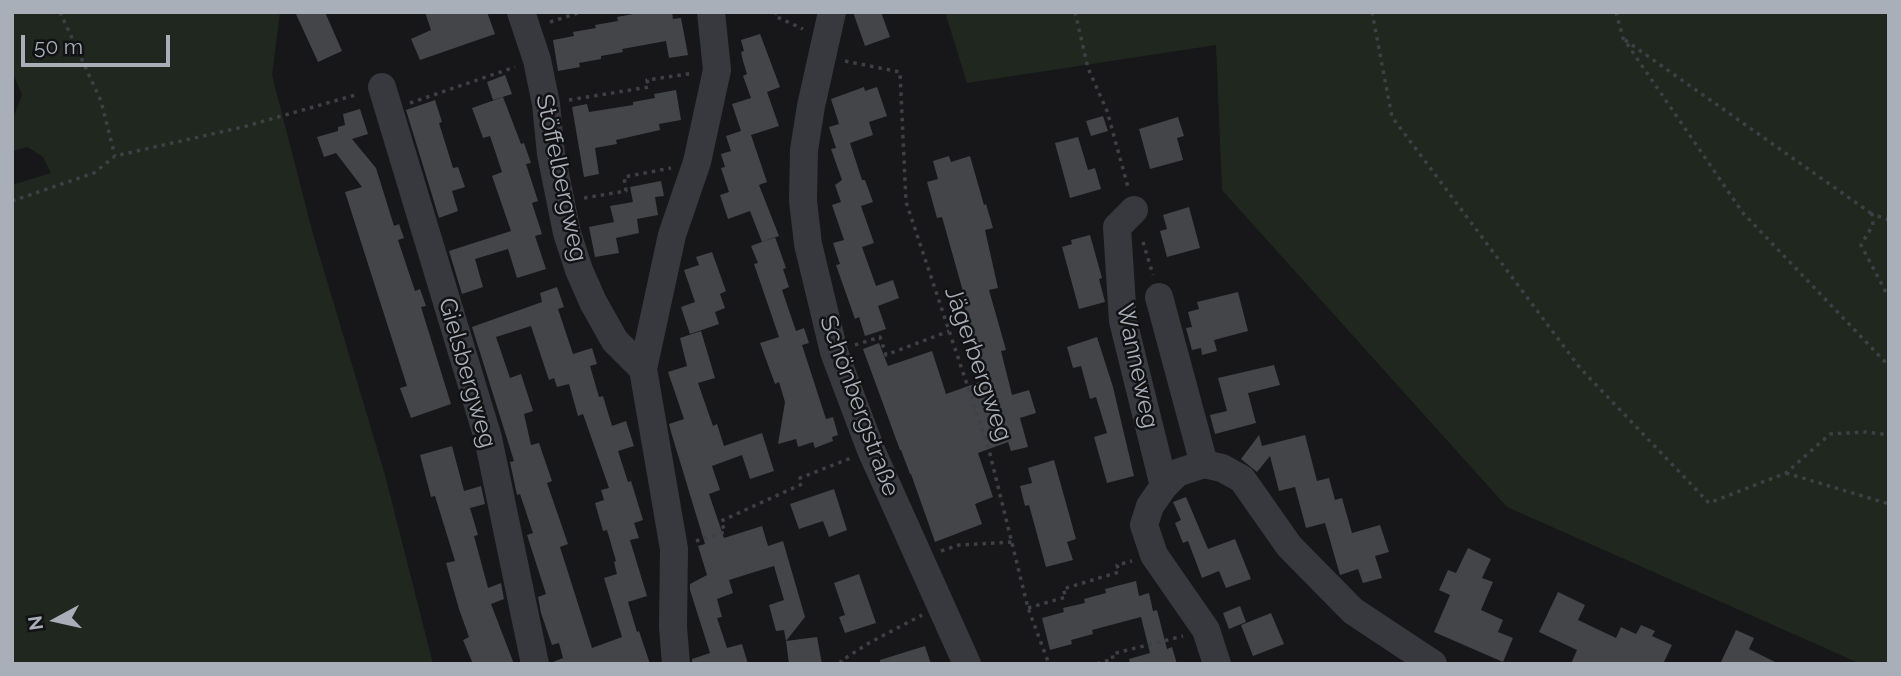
<!DOCTYPE html>
<meta charset="utf-8">
<style>
body{margin:0}
#map{position:relative;width:1901px;height:676px;overflow:hidden;background:#171719;font-family:Raleway,sans-serif}
canvas{display:block}
.frame{position:absolute;inset:0;border:14px solid #a9afb9;pointer-events:none}
.north{position:absolute;left:21px;top:585px;width:70px;height:70px;-webkit-text-stroke:5px #121214;paint-order:stroke;rotate:262deg;font-size:19px;font-weight:700;line-height:28px;text-align:center;color:#a9afb9}
.north::after{content:'';display:block;margin:auto;width:24px;height:32px;background:#a9afb9;clip-path:polygon(50% 0,100% 100%,50% 72%,0 100%)}
.scale{position:absolute;left:21px;top:35px;width:149px;height:32px;box-sizing:border-box;border:4px solid #a9afb9;border-top:0;padding-left:9px;font-size:21px;line-height:24px;white-space:nowrap;color:#a9afb9;-webkit-text-stroke:5px #121214;paint-order:stroke}
</style>
<div id="map">
<canvas width="1901" height="676"></canvas>
<div class="frame"></div>
<div class="north">N</div>
<div class="scale">50 m</div>
</div>
<script>
const context = document.querySelector('canvas').getContext('2d');
context.lineJoin = 'round';
function fillPath(path, color) { context.fillStyle = color; context.fill(path, 'evenodd'); }
const poly = rows => new Path2D(rows.map(r => 'M' + r).join(''));
function trace(path, color, width, dash) { context.strokeStyle = color; context.lineWidth = width; context.lineCap = dash ? 'butt' : 'round'; context.setLineDash(dash || []); context.stroke(path); }
function write(font, color, halo, rows, align = 'center') {
  context.font = font + ' Raleway,sans-serif'; context.lineWidth = 5; context.setLineDash([]); context.textBaseline = 'middle'; context.strokeStyle = halo; context.fillStyle = color; for (const [text, x, y, turn = 0] of rows) {
    context.save(); context.translate(x, y); context.rotate((+turn || 0) * Math.PI / 180); context.textAlign = isNaN(turn) ? turn : align; if (halo) context.strokeText(text, 0, 0); context.fillText(text, 0, 0); context.restore();
  }
}
const green = poly([
 [12,12,280,12,272,75,313,234,385,475,433,664,12,664,12,185,51,173,43,157,28,147,12,151,12,121,22,95,12,71],
 [945,12,1889,12,1889,664,1861,664,1507,507,1222,190,1216,45,967,83]
]);
const building = poly([
 [295,12,325,12,342,51,318,62],
 [425,12,487,12,495,34,420,60,411,39,431,30],
 [644,12,672,12,673,19,681,18,688,55,669,58,666,41,622,49,623,52,601,56,601,59,579,63,580,67,558,71,553,40,574,36,573,32,596,28,595,25,618,21,617,17],
 [853,12,881,12,890,37,865,46],
 [760,34,780,87,767,92,779,126,751,135,767,182,759,185,779,236,762,242,750,211,728,219,720,195,729,192,721,168,725,167,721,154,731,151,726,136,741,131,732,104,751,98,743,76,747,74,743,61,741,52,744,51,741,40],
 [505,75,512,94,493,100,487,82],
 [864,87,865,91,877,87,887,116,869,122,873,135,850,143,862,180,865,180,873,202,861,206,874,243,862,247,876,286,893,280,899,298,878,306,886,329,865,336,859,317,855,319,836,265,840,264,833,243,844,240,832,205,841,202,835,185,842,180,831,149,836,148,829,127,839,124,831,99],
 [676,90,681,120,659,124,660,130,616,140,617,144,595,148,599,174,584,177,572,107,587,104,589,112,633,105,633,102,655,98,654,94],
 [503,97,521,144,524,143,531,163,526,164,538,201,532,203,542,234,535,236,546,269,517,278,508,249,475,259,483,287,462,294,449,251,511,231,492,176,502,172,490,136,483,138,472,108],
 [435,100,442,122,439,123,453,168,458,167,465,187,452,191,458,211,439,218,406,110],
 [360,109,368,134,352,139,376,168,394,226,399,224,404,238,398,240,415,291,420,289,426,306,421,307,451,404,411,418,400,388,407,386,345,192,362,187,336,153,324,157,317,137,338,131,338,127,345,125,343,114],
 [1103,116,1108,131,1091,136,1086,121],
 [1178,117,1184,136,1177,138,1183,160,1150,169,1139,129],
 [1078,137,1088,170,1095,168,1101,189,1070,198,1055,143],
 [949,156,951,162,970,156,984,205,986,204,993,228,985,230,998,288,989,290,1006,350,1001,351,1012,395,1029,390,1036,413,1020,418,1028,447,1011,451,1008,442,978,453,993,497,975,504,982,524,935,542,911,474,910,474,901,450,900,450,863,349,879,343,888,366,932,351,946,394,985,380,968,316,967,316,961,296,964,295,942,217,937,218,927,182,938,179,933,161],
 [661,181,664,196,655,197,658,215,637,219,639,233,616,238,619,253,595,257,589,227,614,222,610,206,633,202,630,187],
 [1189,207,1200,248,1167,257,1160,231,1167,229,1163,215],
 [1090,235,1102,278,1099,279,1105,302,1079,309,1062,247,1072,244,1071,240],
 [775,237,786,268,783,269,789,287,782,290,796,331,804,328,809,343,802,345,826,419,833,417,838,435,832,437,833,441,815,448,813,442,798,447,796,439,778,444,785,402,779,382,775,384,760,343,779,337,754,264,758,263,751,246],
 [712,252,726,291,720,294,725,308,715,312,719,324,690,334,681,307,695,302,684,270,699,265,696,257],
 [557,287,564,307,558,309,573,354,592,348,597,364,590,366,599,397,603,396,612,426,626,421,634,446,618,451,628,482,631,481,643,520,634,523,639,538,630,540,647,596,628,602,637,632,639,631,650,664,553,664,553,662,563,658,559,643,552,645,541,613,538,597,546,594,527,535,533,533,520,494,517,495,510,462,514,461,472,327,542,302,540,293],
 [531,326,549,380,554,378,557,387,569,384,578,416,583,414,609,488,601,490,604,500,595,503,603,531,607,530,616,561,614,562,617,574,604,578,622,637,592,648,560,547,568,544,547,483,552,481,539,443,531,445,524,414,533,411,521,374,510,378,496,337],
 [1238,292,1248,331,1214,340,1217,351,1202,355,1201,348,1192,350,1186,328,1192,327,1188,312,1199,309,1197,302],
 [701,331,715,378,698,383,713,426,717,424,724,446,762,433,774,471,750,479,742,455,712,466,720,490,709,494,724,538,762,526,768,546,783,541,805,617,786,641,784,630,776,631,769,605,784,600,774,566,729,580,733,593,717,599,722,617,717,618,727,648,742,644,748,664,692,664,692,659,710,653,690,590,690,584,707,575,698,546,705,544,671,432,669,424,684,419,668,372,687,366,680,338],
 [1097,337,1113,387,1134,476,1107,483,1094,437,1107,433,1096,397,1090,399,1081,366,1073,368,1067,347],
 [1274,365,1280,385,1248,393,1256,423,1215,434,1210,415,1227,411,1218,378],
 [1259,435,1262,446,1305,435,1317,481,1329,478,1335,500,1342,498,1352,533,1380,525,1389,552,1375,556,1382,578,1363,583,1358,569,1340,575,1325,523,1306,528,1295,487,1279,491,1270,456,1257,472,1241,459],
 [452,446,464,491,481,486,485,504,470,508,478,535,474,536,488,588,501,583,504,599,491,604,514,664,473,664,463,640,469,637,459,609,446,563,455,561,435,496,431,497,420,455],
 [1054,460,1076,539,1067,542,1073,560,1046,567,1029,505,1025,506,1020,486,1032,483,1028,468],
 [834,489,847,530,829,537,823,521,799,529,790,504],
 [1186,497,1208,549,1235,539,1251,579,1226,588,1219,571,1202,578,1188,541,1183,543,1175,523,1181,520,1173,502],
 [1468,548,1491,559,1482,578,1493,582,1481,610,1503,620,1498,632,1513,638,1503,662,1434,632,1450,595,1439,590,1448,570,1456,573],
 [859,574,876,623,845,633,839,617,845,615,834,583],
 [1136,581,1139,596,1149,593,1153,611,1157,610,1167,649,1172,647,1177,664,1130,664,1129,659,1150,653,1141,617,1092,630,1093,634,1071,640,1072,644,1050,650,1042,618,1064,612,1063,608,1085,603,1084,599,1106,593,1105,589],
 [1558,592,1585,605,1578,620,1616,638,1621,627,1636,634,1641,625,1655,631,1652,636,1672,645,1663,664,1571,664,1577,650,1539,632],
 [1240,606,1246,622,1229,629,1223,613],
 [1271,613,1284,644,1253,656,1241,625],
 [1736,630,1754,638,1749,649,1779,664,1720,664],
 [817,637,822,664,789,664,786,641],
 [925,646,931,664,880,664,880,660]
]);
const path = poly([
 [60,12,101,101,115,156],
 [774,12,778,14,777,17,803,29],
 [1075,12,1088,68,1107,111,1128,187],
 [1372,12,1392,117,1580,368,1709,503,1786,473,1830,434,1866,432,1889,435],
 [1616,12,1623,38,1743,213,1889,366],
 [550,22,581,12],
 [1625,40,1872,214],
 [845,61,900,72,906,202,989,450,1028,608,1049,664],
 [569,100,649,87,647,80,694,73],
 [410,103,515,67],
 [584,198,626,191,624,177,671,168],
 [12,201,94,173,115,156,243,127,359,94],
 [1889,220,1872,214,1873,225,1861,245,1889,298],
 [1143,242,1153,275],
 [855,345,880,337,886,355,949,331],
 [1786,473,1889,504],
 [696,541,725,532,721,521,802,484,800,478,851,458],
 [941,551,959,545,1012,542],
 [1028,608,1066,597,1063,589,1119,572,1117,565,1132,561],
 [842,664,841,661,869,643,922,615],
 [1097,664,1113,659,1112,654,1183,636]
]);
const minor = poly([
 [521,12,537,60,546,104,551,154,567,233,579,270,593,302,615,341,643,369],
 [832,12,811,106,804,150,803,201,808,244,834,352,871,450,967,664],
 [382,87,488,438,535,664],
 [1134,210,1117,227,1123,321,1164,486],
 [1159,297,1204,464],
 [676,664,673,627,674,549,643,369,672,235,697,162,717,70,711,12],
 [1217,664,1206,630,1154,555,1144,525,1150,506,1164,486,1177,473,1204,464,1222,468,1242,479,1289,546,1353,611,1433,664]
]);
const streetNames = [
 ["Stöffelbergweg",561,178,78],
 ["Jägerbergweg",978,364,71],
 ["Wanneweg",1137,366,78],
 ["Gielsbergweg",467,373,74],
 ["Schönbergstraße",859,406,70]
];
fillPath(green, '#1f271f');
fillPath(building, '#434549');
trace(path, '#3e4045', 3.5, [3.5, 5]);
trace(minor, '#38393e', 28);
write('24px', '#a9afb9', '#121214', streetNames);
</script>
